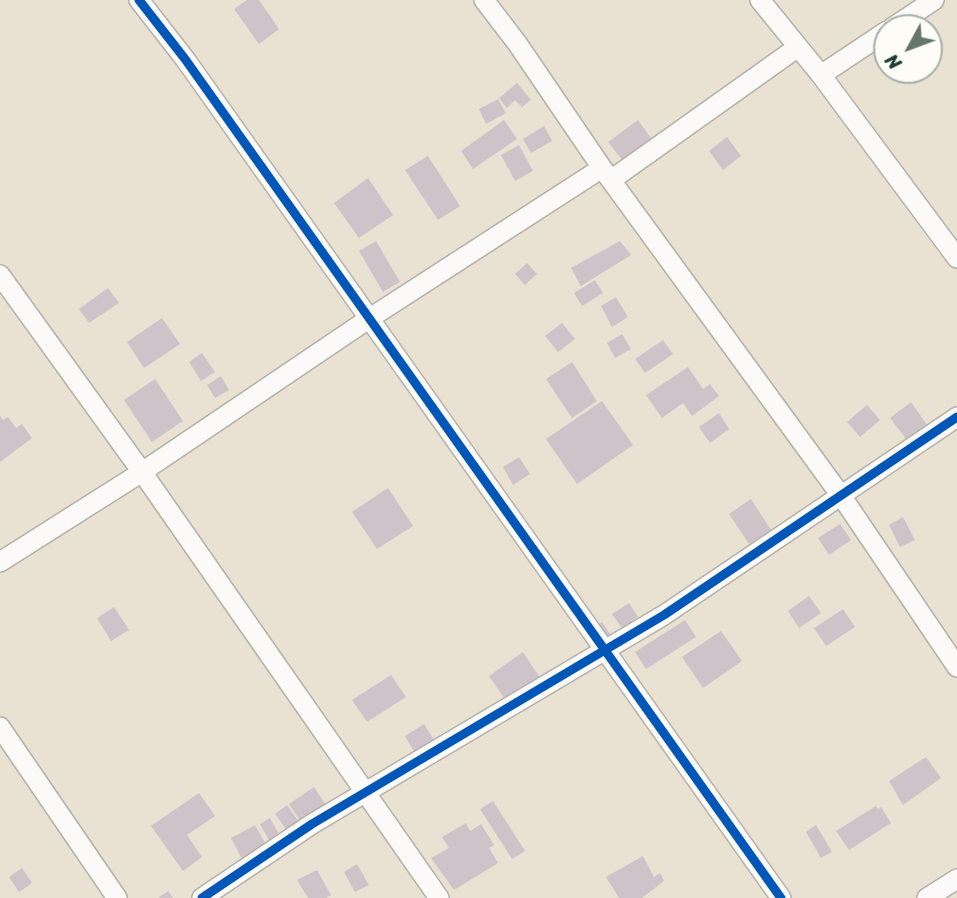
<!DOCTYPE html>
<style>
body{margin:0}
#map{position:relative;width:957px;height:898px;overflow:hidden;background:#e9e1d2;font-family:Sriracha,sans-serif}
canvas{display:block}
.north{position:absolute;left:873px;top:14px;width:70px;height:70px;box-sizing:border-box;background:#fdfcf7;border:2px solid #a4b0a9;border-radius:50%;rotate:229deg;font-size:19px;font-weight:700;line-height:28px;text-align:center;color:#1f3d34}
.north::after{content:'';display:block;margin:auto;width:24px;height:32px;background:#66766b;clip-path:polygon(50% 0,100% 100%,50% 72%,0 100%)}
</style>
<div id="map">
<canvas width="957" height="898"></canvas>
<div class="north">N</div>
</div>
<script>
const context = document.querySelector('canvas').getContext('2d');
context.lineJoin = 'round';
function fillPath(path, color) { context.fillStyle = color; context.fill(path, 'evenodd'); }
const poly = rows => new Path2D(rows.map(r => 'M' + r).join(''));
function trace(path, color, width, dash) { context.strokeStyle = color; context.lineWidth = width; context.lineCap = dash ? 'butt' : 'round'; context.setLineDash(dash || []); context.stroke(path); }
const building = poly([
 [247,0,259,0,279,29,259,44,234,9],
 [517,83,531,100,522,107,515,100,507,108,499,98],
 [498,99,506,113,486,124,479,109],
 [504,120,517,139,473,169,461,151],
 [638,120,653,141,624,162,608,142],
 [544,126,552,141,531,153,523,139],
 [727,137,741,156,723,170,709,151],
 [519,145,533,171,515,181,501,155],
 [428,156,460,206,438,220,405,170],
 [368,178,393,215,359,238,334,203],
 [376,241,400,282,383,292,359,251],
 [620,241,631,255,581,286,571,268],
 [527,263,537,274,525,285,515,274],
 [595,280,603,293,582,306,574,293],
 [108,288,119,303,89,323,79,309],
 [616,297,628,317,612,327,601,306],
 [162,318,180,344,144,368,127,342],
 [562,323,575,339,558,352,545,336],
 [622,334,631,349,615,358,607,343],
 [663,340,673,354,645,373,635,359],
 [202,353,215,372,201,381,189,362],
 [572,362,597,401,572,418,546,379],
 [688,367,703,389,710,384,719,396,692,416,683,403,662,418,646,395],
 [221,376,229,390,215,398,207,385],
 [155,379,183,421,152,442,124,400],
 [602,401,633,445,577,484,546,439],
 [911,402,930,429,910,444,890,418],
 [867,405,880,420,860,437,847,422],
 [719,413,729,429,710,443,699,427],
 [0,416,3,420,8,417,16,428,22,424,32,438,0,462],
 [519,457,530,474,513,485,503,467],
 [388,488,413,526,377,549,352,512],
 [751,499,771,530,749,544,729,514],
 [903,517,915,540,900,547,889,525],
 [840,524,851,540,829,555,818,538],
 [809,596,821,613,799,628,788,611],
 [629,603,638,617,622,628,612,614],
 [114,607,129,630,111,641,97,618],
 [843,609,855,627,826,646,814,628],
 [685,620,696,637,646,669,635,652],
 [602,622,610,634,600,641,592,629],
 [721,631,742,661,703,688,682,657],
 [523,652,540,678,506,701,489,676],
 [391,675,406,697,367,722,352,700],
 [424,724,434,740,414,752,405,736],
 [926,757,941,778,903,805,889,781],
 [314,787,328,808,303,825,289,804],
 [199,793,215,816,187,835,202,857,183,871,151,826],
 [493,801,525,851,512,859,480,809],
 [287,805,303,828,291,836,275,814],
 [876,806,878,809,881,807,891,823,849,850,836,831],
 [270,818,283,841,273,847,260,824],
 [466,823,470,831,481,824,494,845,489,848,498,863,454,890,431,858,449,848,442,837],
 [255,825,269,850,244,863,231,838],
 [816,825,832,852,821,858,806,832],
 [643,856,654,877,660,873,664,881,642,898,619,898,606,877],
 [357,864,369,885,355,892,344,872],
 [22,868,32,883,19,892,9,877],
 [317,870,331,895,326,898,308,898,297,880],
 [168,891,173,898,158,898]
]);
const street = poly([
 [139,0,185,59,781,898],
 [484,0,517,43,602,168,842,497,957,667],
 [760,0,821,75,957,258],
 [892,28,934,0],
 [821,75,887,31],
 [611,180,798,47],
 [0,275,142,472,439,898],
 [0,562,142,472,370,318,602,168],
 [0,727,117,898],
 [202,898,312,824,664,615,957,417],
 [927,898,957,879]
]);
const cycleway = poly([
 [139,0,185,59,781,898],
 [202,898,312,824,664,615,957,417]
]);
fillPath(building, '#cfc3ca');
trace(street, '#b3b1a7', 22);
trace(street, '#fcfaf8', 19);
trace(cycleway, '#0057b8', 9);
</script>
